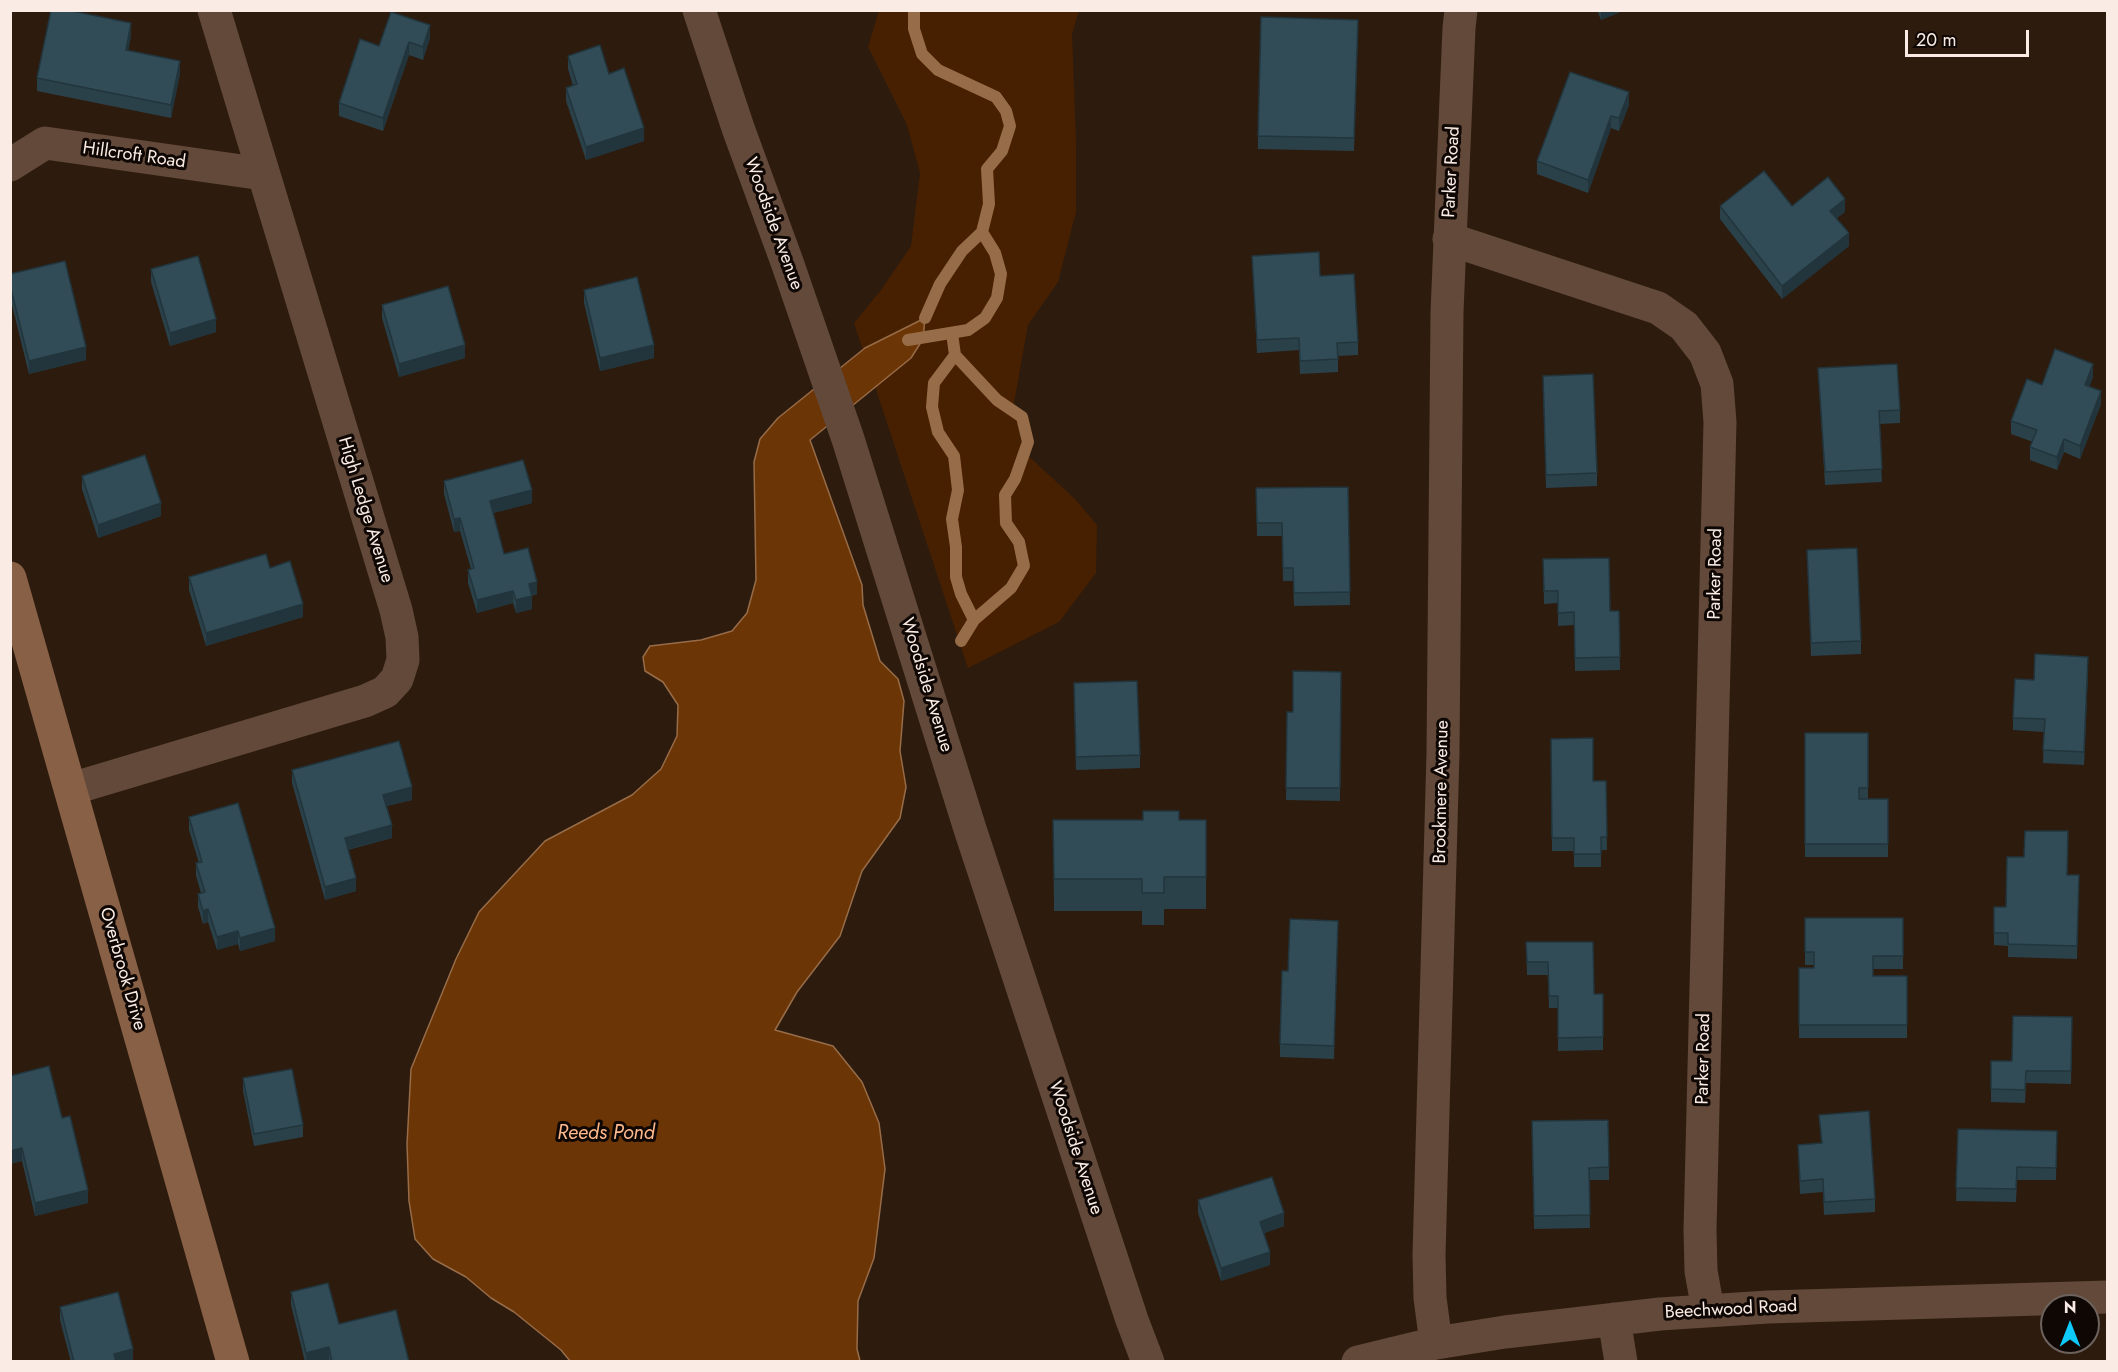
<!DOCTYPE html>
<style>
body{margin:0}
#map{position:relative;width:2118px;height:1372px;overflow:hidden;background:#2d1b0e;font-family:Jost,sans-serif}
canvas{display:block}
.frame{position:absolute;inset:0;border:12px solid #faece4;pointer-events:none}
.north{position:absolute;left:2040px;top:1294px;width:60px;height:60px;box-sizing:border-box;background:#0f0704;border:2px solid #6d635e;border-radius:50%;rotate:0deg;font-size:16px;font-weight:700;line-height:24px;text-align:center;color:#faece4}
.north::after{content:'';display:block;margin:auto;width:21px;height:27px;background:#0ecafa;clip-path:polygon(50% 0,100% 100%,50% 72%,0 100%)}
.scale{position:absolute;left:1905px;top:30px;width:124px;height:27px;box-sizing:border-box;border:3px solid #faece4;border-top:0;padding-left:8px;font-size:18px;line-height:21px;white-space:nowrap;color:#faece4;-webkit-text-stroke:4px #0f0704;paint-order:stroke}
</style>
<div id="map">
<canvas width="2118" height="1372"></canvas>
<div class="frame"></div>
<div class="north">N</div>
<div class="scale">20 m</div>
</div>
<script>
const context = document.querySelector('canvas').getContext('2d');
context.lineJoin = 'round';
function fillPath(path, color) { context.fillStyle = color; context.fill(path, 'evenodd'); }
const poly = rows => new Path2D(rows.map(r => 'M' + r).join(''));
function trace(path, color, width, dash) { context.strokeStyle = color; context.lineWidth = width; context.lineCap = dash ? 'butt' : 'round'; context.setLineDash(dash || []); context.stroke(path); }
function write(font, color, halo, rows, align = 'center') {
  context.font = font + ' Jost,sans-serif'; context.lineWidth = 6; context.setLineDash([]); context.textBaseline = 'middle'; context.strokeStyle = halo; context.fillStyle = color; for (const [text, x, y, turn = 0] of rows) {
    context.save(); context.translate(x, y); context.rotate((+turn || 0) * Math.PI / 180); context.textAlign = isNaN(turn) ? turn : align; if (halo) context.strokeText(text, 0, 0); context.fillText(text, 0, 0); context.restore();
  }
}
const green = poly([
 [879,11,1079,11,1072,34,1076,142,1076,212,1058,282,1028,325,1014,403,1023,451,1075,499,1097,525,1096,573,1059,622,968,668,854,323,881,290,911,246,920,173,907,125,868,47]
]);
const water = poly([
 [925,318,923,339,911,358,810,440,862,585,863,605,880,661,898,679,904,701,900,751,906,787,900,818,862,871,840,936,797,992,775,1030,833,1046,862,1082,879,1123,885,1169,874,1258,858,1301,857,1349,860,1361,570,1361,561,1350,514,1312,491,1298,466,1277,433,1259,415,1239,409,1201,407,1144,411,1069,456,959,479,912,545,841,632,795,661,769,677,736,678,705,663,682,645,671,643,657,650,646,701,640,732,631,747,613,756,580,754,462,760,439,778,418,865,348,925,318]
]);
const stream = poly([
 [914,10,914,29,922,54,938,70,996,97,1006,111,1010,126,1002,151,987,169,989,204,982,232,962,251,940,284,925,318],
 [952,333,955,355,997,400,1022,417,1028,442,1015,479,1005,495,1006,523,1019,542,1024,566,1011,588,974,620,961,641],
 [908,340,968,330,985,318,997,298,1001,274,995,253,982,232],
 [955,355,934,383,932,407,938,432,954,456,958,490,952,519,956,547,956,577,961,594,974,620]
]);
const street = poly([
 [699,10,738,128,787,262,848,439,970,829,1132,1320,1148,1362],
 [10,165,45,143,263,174],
 [1449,239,1658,308,1684,326,1705,353,1717,384,1720,422,1700,1230,1701,1271,1708,1310],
 [71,789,365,701,385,692,397,679,403,660,402,637,396,610,214,10],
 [1614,1319,1621,1362],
 [1436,1343,1430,1298,1429,1255,1443,753,1447,312,1459,28,1461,10],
 [1358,1362,1436,1343,1505,1332,1660,1314,1768,1307,2108,1297]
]);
const secondary = poly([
 [10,578,233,1362]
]);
const wall = poly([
 [1597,10,1625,10,1601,20],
 [1358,33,1354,151,1258,149,1258,136],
 [131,36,128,51,180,74,171,118,37,91,37,78],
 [430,38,423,60,409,55,383,131,339,116,339,103,379,46],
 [568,56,609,74,644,141,586,160,566,101,566,88,573,86,568,69],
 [1629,105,1619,131,1611,128,1588,193,1537,174,1537,161],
 [1720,206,1792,206,1845,212,1837,218,1849,246,1782,299,1720,219],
 [1252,256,1320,276,1358,342,1358,355,1338,356,1338,372,1300,374,1299,350,1257,353],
 [151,269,216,332,170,346,151,282],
 [10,274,86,360,29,374,10,297],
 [584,290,654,358,600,371,584,303],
 [382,305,465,358,399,377,382,318],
 [1818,368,1900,410,1900,423,1879,424,1882,482,1825,485],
 [2093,377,2089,386,2101,404,2080,459,2064,452,2057,470,2030,460,2030,447,2033,442,2011,434,2011,421,2042,385],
 [1543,389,1597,473,1597,486,1546,488],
 [82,476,161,516,98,538,82,489],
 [444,481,532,503,493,513,504,554,537,594,532,596,532,609,516,613,513,603,477,613,468,583,468,570,471,569,460,531,454,532,444,494],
 [1348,487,1350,605,1294,606,1293,581,1283,581,1282,536,1257,536,1256,488],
 [1807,550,1861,641,1861,654,1811,656],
 [1543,559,1610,611,1619,611,1620,670,1575,671,1574,625,1558,626,1558,603,1544,604],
 [189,577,303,617,206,646,189,590],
 [2088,670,2084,765,2043,763,2044,732,2013,730,2013,718,2034,680],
 [1341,672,1340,801,1286,800,1287,712,1293,712],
 [1074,696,1140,755,1140,768,1076,770],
 [1805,733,1868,733,1868,799,1888,799,1888,857,1805,857],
 [1551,739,1593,781,1606,781,1607,850,1601,850,1601,867,1574,867,1574,851,1552,851],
 [292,770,412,800,387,806,392,838,348,850,356,891,325,900,292,783],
 [189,817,275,941,240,951,238,944,217,950,208,922,203,924,198,907,198,894,201,893,196,876,196,863,199,863,189,830],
 [1053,820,1206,820,1206,909,1164,909,1164,925,1142,925,1142,911,1054,911],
 [2067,875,2079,875,2077,959,2008,957,2008,946,1994,945,1994,907,2006,907],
 [1805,918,1903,918,1903,969,1873,969,1873,976,1907,976,1907,1038,1799,1038,1799,968,1814,968,1814,965,1805,965],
 [1338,921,1334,1059,1280,1057,1280,1044,1288,971],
 [1526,942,1594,994,1603,994,1603,1050,1558,1051,1558,1008,1549,1008,1548,975,1527,975],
 [2072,1017,2071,1084,2026,1083,2025,1103,1991,1102,1991,1061,2012,1061],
 [10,1076,62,1118,88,1203,35,1216,22,1161,10,1164],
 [243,1078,303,1125,303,1137,254,1146,243,1091],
 [1819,1115,1875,1199,1875,1212,1824,1215,1823,1192,1800,1194,1798,1145,1821,1143],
 [1958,1129,2057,1131,2056,1180,2017,1180,2016,1202,1956,1201],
 [1532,1134,1609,1167,1609,1180,1589,1180,1590,1228,1534,1229],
 [1198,1200,1284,1226,1264,1233,1270,1265,1221,1281,1198,1213],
 [291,1292,339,1324,409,1362,329,1362,329,1360,323,1362,305,1362,291,1305],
 [60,1307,133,1361,71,1362,60,1320]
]);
const shadedWall = poly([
 [1601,10,1625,10,1601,20],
 [131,23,131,36,126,63,126,50],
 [430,25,430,38,423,60,423,47],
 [409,42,409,55,383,131,383,118],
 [180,61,180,74,171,118,171,105],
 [1629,92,1629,105,1619,131,1619,118],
 [1611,116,1611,128,1588,193,1588,180],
 [644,128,644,141,586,160,586,147],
 [1845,199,1845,212,1830,223,1830,211],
 [1849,233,1849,246,1782,299,1782,286],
 [216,319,216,332,170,346,170,333],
 [465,345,465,358,399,377,399,364],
 [654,345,654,358,600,371,600,358],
 [86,347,86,360,29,374,29,361],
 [2093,364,2093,377,2085,398,2085,385],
 [2101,391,2101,404,2080,459,2080,446],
 [2064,439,2064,452,2057,470,2057,457],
 [532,490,532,503,490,514,490,501],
 [161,503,161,516,98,538,98,525],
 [460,518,460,531,454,532,454,519],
 [537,582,537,594,529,597,529,584],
 [513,591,513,603,477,613,477,600],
 [532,596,532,609,516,613,516,600],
 [303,604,303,617,206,646,206,633],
 [2088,657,2088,670,2084,765,2084,752],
 [412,787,412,800,383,807,383,795],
 [392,825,392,838,345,850,345,838],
 [356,878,356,891,325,900,325,887],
 [208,909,208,922,203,924,203,911],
 [275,928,275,941,240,951,240,938],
 [238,931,238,944,217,950,217,937],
 [22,1148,22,1161,10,1164,10,1151],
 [88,1190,88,1203,35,1216,35,1203],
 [1284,1213,1284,1226,1260,1235,1260,1222],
 [1270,1252,1270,1265,1221,1281,1221,1268],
 [329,1347,329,1360,323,1362,306,1362,306,1353],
 [133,1349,133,1361,114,1362,114,1354]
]);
const building = poly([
 [51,10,67,10,131,23,126,50,180,61,171,105,37,78,51,10],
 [391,12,430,25,423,47,409,42,383,118,339,103,360,39,379,46,391,12],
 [1261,17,1358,20,1354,138,1258,136,1261,17],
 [600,45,609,74,624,68,644,128,586,147,566,88,577,84,568,56,600,45],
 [1570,72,1629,92,1619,118,1611,116,1588,180,1537,161,1570,72],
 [1764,171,1792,206,1828,177,1845,199,1830,211,1849,233,1782,286,1720,206,1764,171],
 [1319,252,1320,276,1354,274,1358,342,1337,343,1338,359,1300,361,1299,338,1257,340,1252,256,1319,252],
 [198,256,216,319,170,333,151,269,198,256],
 [65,261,86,347,29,361,10,285,10,274,65,261],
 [637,277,654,345,600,358,584,290,637,277],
 [448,286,465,345,399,364,382,305,448,286],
 [2055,349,2093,364,2085,385,2101,391,2080,446,2064,439,2057,457,2030,447,2037,430,2011,421,2027,379,2042,385,2055,349],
 [1897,364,1900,410,1879,411,1882,469,1825,472,1818,368,1897,364],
 [1593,374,1597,473,1546,475,1543,376,1593,374],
 [145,455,161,503,98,525,82,476,145,455],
 [523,460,532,490,490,501,504,554,528,548,537,582,529,584,532,596,516,600,513,591,477,600,468,570,474,568,460,518,454,519,444,481,523,460],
 [1348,487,1350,592,1294,593,1293,568,1283,568,1282,523,1257,523,1256,488,1348,487],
 [1857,548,1861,641,1811,643,1807,550,1857,548],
 [266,554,270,568,290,561,303,604,206,633,189,577,266,554],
 [1609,558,1610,611,1619,611,1620,657,1575,658,1574,612,1558,613,1558,591,1544,591,1543,559,1609,558],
 [2035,654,2088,657,2084,752,2043,750,2045,719,2013,718,2015,679,2034,680,2035,654],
 [1293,671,1341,672,1340,788,1286,788,1287,712,1293,712,1293,671],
 [1137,681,1140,755,1076,757,1074,683,1137,681],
 [1805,733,1868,733,1868,788,1859,788,1859,799,1888,799,1888,844,1805,844,1805,733],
 [1593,738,1593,781,1606,781,1607,837,1601,837,1601,854,1574,854,1574,838,1552,838,1551,739,1593,738],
 [399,741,412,787,383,795,392,825,345,838,356,878,325,887,292,770,399,741],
 [238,803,275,928,240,938,238,931,217,937,208,909,203,911,198,894,205,892,196,863,202,862,189,817,238,803],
 [1143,811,1179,811,1179,820,1206,820,1206,877,1164,877,1164,893,1142,893,1142,879,1054,879,1053,820,1143,820,1143,811],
 [2025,831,2068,831,2067,875,2079,875,2077,946,2008,944,2008,933,1994,933,1994,907,2006,907,2007,857,2024,857,2025,831],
 [1805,918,1903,918,1903,956,1873,956,1873,976,1907,976,1907,1025,1799,1025,1799,968,1814,968,1814,952,1805,952,1805,918],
 [1290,919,1338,921,1334,1046,1280,1044,1282,971,1288,971,1290,919],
 [1526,942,1593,942,1594,994,1603,994,1603,1037,1558,1038,1558,996,1549,996,1548,962,1527,962,1526,942],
 [2013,1016,2072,1017,2071,1071,2026,1071,2025,1090,1991,1089,1991,1061,2012,1061,2013,1016],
 [49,1066,62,1118,70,1116,88,1190,35,1203,22,1148,10,1151,10,1076,49,1066],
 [292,1069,303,1125,254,1134,243,1078,292,1069],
 [1869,1111,1875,1199,1824,1202,1823,1179,1800,1181,1798,1145,1822,1143,1819,1115,1869,1111],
 [1608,1120,1609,1167,1589,1168,1590,1215,1534,1216,1532,1121,1608,1120],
 [1958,1129,2057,1131,2056,1168,2017,1167,2016,1189,1956,1188,1958,1129],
 [1272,1177,1284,1213,1260,1222,1270,1252,1221,1268,1198,1200,1272,1177],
 [328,1283,339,1324,396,1310,409,1362,332,1362,329,1347,306,1353,291,1292,328,1283],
 [118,1292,133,1349,114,1354,116,1362,74,1362,60,1307,118,1292]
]);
const streetNames = [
 ["Hillcroft Road",134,156,8],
 ["Parker Road",1452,172,-87],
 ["Woodside Avenue",773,224,70],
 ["High Ledge Avenue",365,510,73],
 ["Parker Road",1716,574,-89],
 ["Woodside Avenue",926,685,73],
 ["Brookmere Avenue",1442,792,-89],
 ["Overbrook Drive",122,969,74],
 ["Parker Road",1704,1059,-89],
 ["Woodside Avenue",1075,1148,72],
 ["Beechwood Road",1731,1310,-3]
];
const waterNames = [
 ["Reeds Pond",606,1134]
];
fillPath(green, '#472001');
fillPath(water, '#6c3505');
trace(water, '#976c48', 1.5);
trace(stream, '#976c48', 12);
trace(street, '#624939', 33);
trace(secondary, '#876046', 33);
fillPath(wall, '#2a414a');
fillPath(shadedWall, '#22353c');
fillPath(building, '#314c56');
trace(building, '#22353c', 1.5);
write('18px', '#faece4', '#0f0704', streetNames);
write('italic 20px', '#feb98c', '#0f0704', waterNames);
</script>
